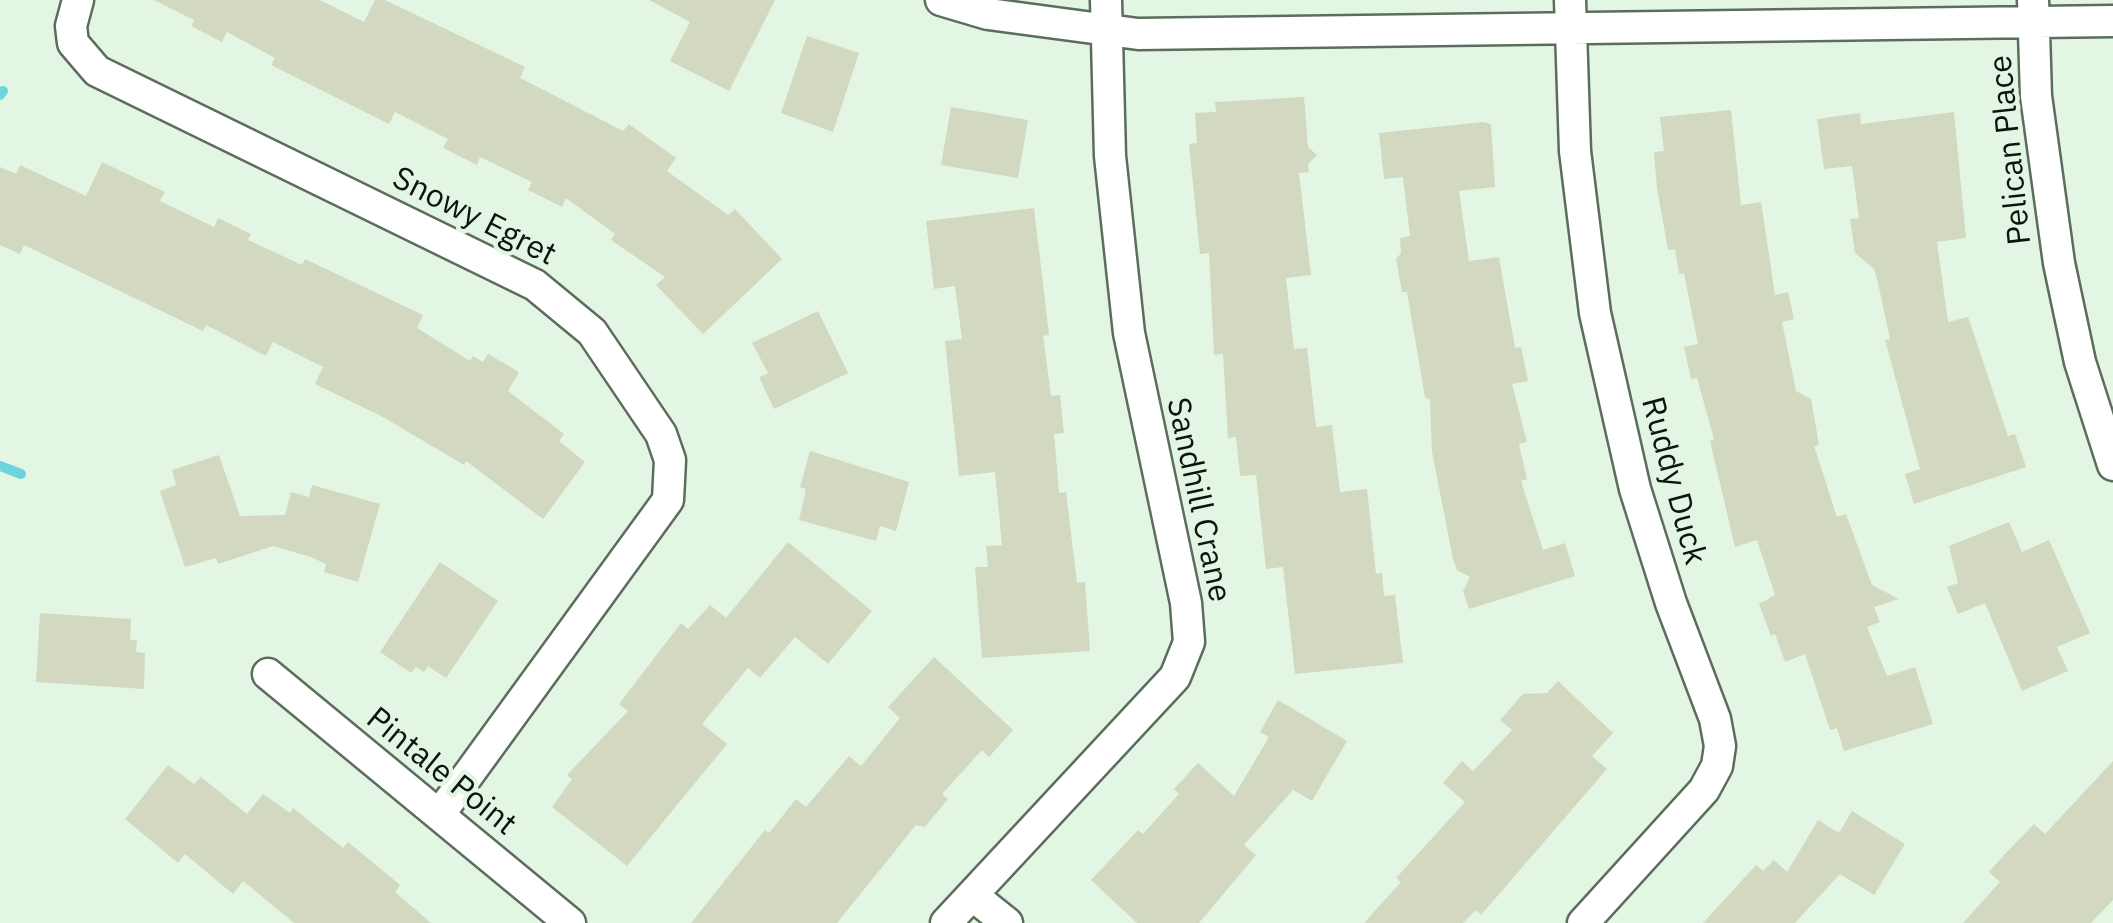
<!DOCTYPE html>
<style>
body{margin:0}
canvas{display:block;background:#e3f6e3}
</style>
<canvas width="2113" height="923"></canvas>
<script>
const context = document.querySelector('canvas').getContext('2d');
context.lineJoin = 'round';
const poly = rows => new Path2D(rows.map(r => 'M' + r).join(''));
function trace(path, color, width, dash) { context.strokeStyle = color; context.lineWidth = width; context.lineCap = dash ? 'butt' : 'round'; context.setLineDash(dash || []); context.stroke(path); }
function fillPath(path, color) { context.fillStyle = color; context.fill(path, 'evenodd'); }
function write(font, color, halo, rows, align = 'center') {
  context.font = font + ' "IBM Plex Sans",sans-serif'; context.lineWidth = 9; context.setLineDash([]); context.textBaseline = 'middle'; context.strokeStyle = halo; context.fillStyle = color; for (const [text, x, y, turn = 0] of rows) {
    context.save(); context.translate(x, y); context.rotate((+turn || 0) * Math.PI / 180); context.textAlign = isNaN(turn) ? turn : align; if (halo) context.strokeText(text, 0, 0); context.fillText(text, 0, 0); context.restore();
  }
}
const stream = poly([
 [0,95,3,91],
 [0,466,21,474]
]);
const building = poly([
 [154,0,320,0,364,22,375,0,385,0,525,67,520,78,565,101,623,131,629,124,676,158,667,171,728,215,735,209,782,259,703,334,656,285,665,277,611,240,615,234,566,198,562,207,528,190,532,182,480,157,477,165,443,148,448,139,395,112,389,124,271,65,275,58,227,32,222,42,191,26,194,20],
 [649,0,775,0,729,91,670,61,690,22],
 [807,36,859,53,833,132,781,113],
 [1304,97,1308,147,1317,155,1308,164,1309,172,1299,173,1311,275,1286,278,1294,349,1307,348,1316,427,1332,425,1340,492,1367,489,1376,574,1382,573,1384,596,1395,595,1403,663,1295,674,1283,567,1266,569,1256,475,1240,476,1236,437,1228,438,1223,354,1214,355,1209,253,1200,254,1189,144,1197,143,1195,113,1216,112,1215,102],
 [951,107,1028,120,1018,178,941,165],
 [1731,110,1741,205,1761,202,1775,295,1788,292,1794,319,1782,322,1796,391,1811,399,1819,445,1814,446,1837,517,1846,514,1872,585,1899,599,1874,607,1880,622,1867,627,1887,676,1915,667,1933,724,1844,751,1837,728,1830,730,1805,654,1785,662,1775,634,1771,636,1759,604,1775,595,1757,540,1735,547,1710,441,1714,439,1697,378,1691,379,1684,347,1698,344,1684,273,1679,274,1675,249,1668,250,1657,188,1654,152,1664,151,1660,117],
 [1954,112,1966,238,1937,242,1948,322,1968,317,2008,436,2015,434,2026,467,1914,504,1905,474,1920,469,1885,340,1890,339,1878,283,1874,269,1855,253,1850,219,1859,218,1852,166,1824,169,1817,119,1860,113,1861,124],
 [1483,122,1491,124,1495,187,1459,191,1469,261,1499,257,1515,348,1521,347,1528,381,1512,384,1527,442,1519,444,1527,479,1521,481,1543,550,1565,543,1575,576,1469,609,1463,591,1470,577,1457,570,1453,559,1432,452,1430,400,1425,397,1409,304,1407,292,1402,292,1396,259,1401,253,1400,238,1410,236,1403,177,1384,179,1379,133],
 [102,162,165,192,160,201,214,227,218,218,251,234,248,240,302,265,305,259,423,315,417,328,470,361,473,356,483,362,488,354,519,372,508,391,564,434,559,441,585,462,543,519,466,461,464,465,383,417,315,384,323,367,273,342,266,356,206,325,203,331,24,245,20,254,0,245,0,167,16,174,20,165,86,196],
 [1034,208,1049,335,1043,336,1051,396,1060,395,1064,433,1054,434,1059,493,1066,492,1077,583,1085,582,1090,651,982,658,975,567,988,567,986,546,1002,545,995,472,959,476,945,341,962,339,955,286,934,289,926,221],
 [818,311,848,373,774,409,759,377,768,373,752,343],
 [810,451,909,482,896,531,880,526,876,541,799,520,806,489,800,487],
 [219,455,240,516,285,515,291,492,309,497,312,485,380,504,358,582,324,572,326,564,311,557,273,546,218,564,216,558,185,567,160,491,176,485,172,470],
 [2009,522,2022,552,2049,540,2090,633,2057,647,2068,671,2022,691,1985,603,1958,614,1947,587,1958,583,1949,546],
 [788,542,872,611,828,664,795,637,760,678,748,668,702,724,727,744,627,866,552,807,572,779,567,775,628,711,619,704,681,623,688,629,710,605,726,618],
 [440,562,498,601,446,678,428,666,424,672,416,667,411,673,380,652],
 [40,613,131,619,130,640,137,640,136,652,145,653,144,689,36,682],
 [934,657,1013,730,989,757,982,750,942,794,948,799,925,827,916,825,837,923,691,923,765,830,769,833,796,799,806,807,849,756,861,766,900,718,888,707],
 [1558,681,1613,733,1592,756,1607,769,1481,915,1476,910,1463,923,1364,923,1401,882,1396,878,1465,802,1443,783,1462,761,1473,771,1512,730,1500,720,1523,694,1547,693],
 [1278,700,1347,741,1312,801,1293,790,1244,845,1256,855,1199,923,1137,923,1091,880,1138,830,1143,834,1179,794,1174,789,1198,763,1234,796,1269,737,1260,732],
 [2113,761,2113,900,2091,923,1963,923,2000,882,1989,872,2003,856,2034,824,2045,834],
 [168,765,194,784,201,777,247,814,263,794,290,813,293,808,343,848,348,842,400,885,395,892,431,923,294,923,243,881,233,894,185,854,178,863,125,819],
 [1852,811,1905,844,1874,895,1840,874,1795,923,1703,923,1756,865,1763,871,1774,860,1787,872,1818,820,1839,833]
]);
const street = poly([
 [78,0,71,26,73,43,97,71,535,285,592,332,661,434,670,460,668,500,439,815],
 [941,0,988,14,1138,34,2113,21],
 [1570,0,1575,151,1595,313,1635,489,1671,603,1715,719,1720,746,1717,766,1704,790,1583,923],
 [2033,0,2036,96,2059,263,2080,362,2113,465],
 [268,674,570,923],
 [972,895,1007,923],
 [946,923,1175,677,1189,642,1186,603,1129,333,1110,156,1106,0]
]);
const streetNames = [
 ["Pelican Place",2011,150,-96],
 ["Snowy Egret",474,217,27],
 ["Ruddy Duck",1673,481,75],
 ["Sandhill Crane",1198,500,78],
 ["Pintale Point",441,772,39]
];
trace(stream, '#6dd4dd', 10);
fillPath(building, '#d3d8c0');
trace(street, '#5d6d5d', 35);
trace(street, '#fff', 30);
write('32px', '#0d140d', '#e3f6e3', streetNames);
</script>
